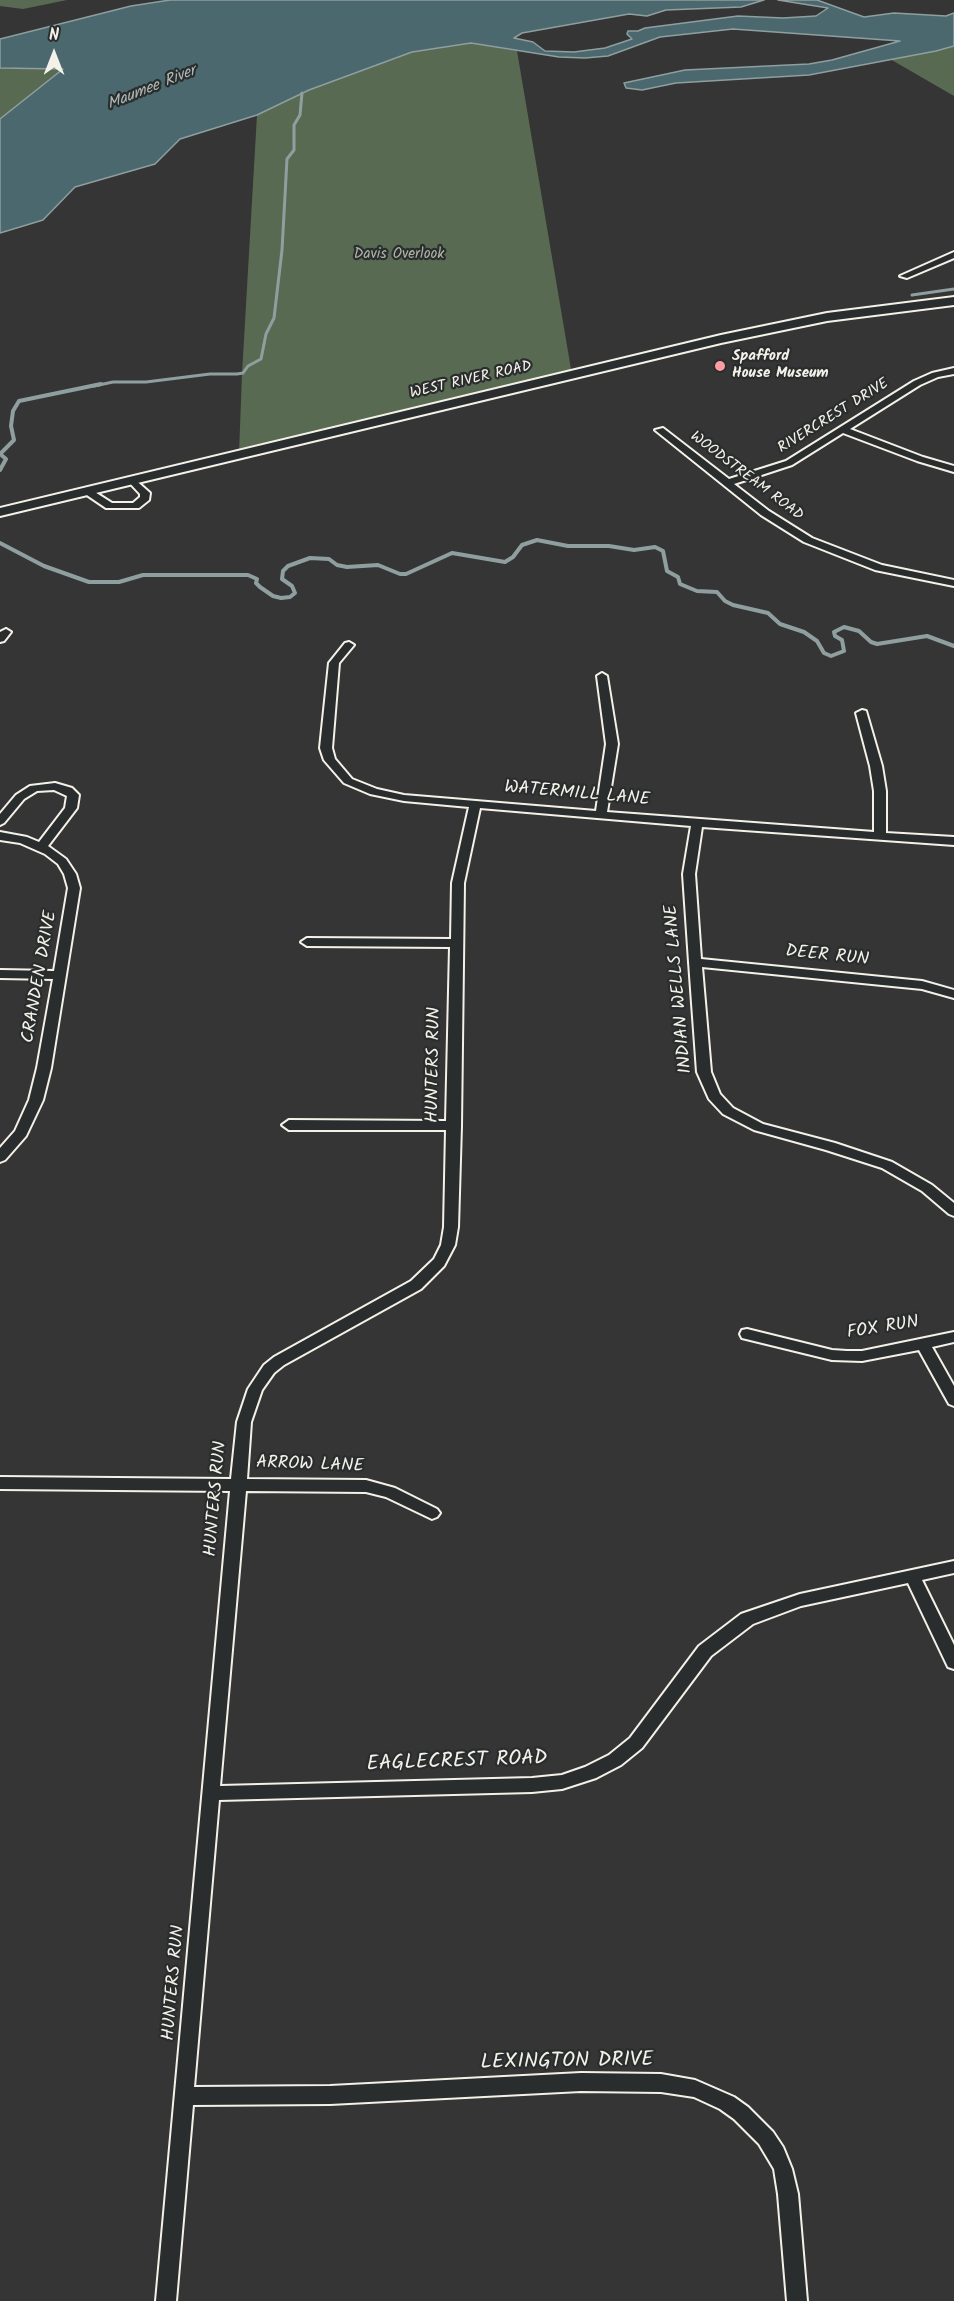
<!DOCTYPE html>
<style>
body{margin:0}
#map{position:relative;width:954px;height:2301px;overflow:hidden;background:#363535;font-family:Kalam,sans-serif}
canvas{display:block}
.north{position:absolute;left:24px;top:24px;width:60px;height:60px;-webkit-text-stroke:4px #2a2d2e;paint-order:stroke;rotate:0deg;font-size:16px;font-weight:700;line-height:24px;text-align:center;color:#f4f1e8}
.north::after{content:'';display:block;margin:auto;width:21px;height:27px;background:#f4f1e8;clip-path:polygon(50% 0,100% 100%,50% 72%,0 100%)}
</style>
<div id="map">
<canvas width="954" height="2301"></canvas>
<div class="north">N</div>
</div>
<script>
const context = document.querySelector('canvas').getContext('2d');
context.lineJoin = 'round';
function fillPath(path, color) { context.fillStyle = color; context.fill(path, 'evenodd'); }
const poly = rows => new Path2D(rows.map(r => 'M' + r).join(''));
function trace(path, color, width, dash) { context.strokeStyle = color; context.lineWidth = width; context.lineCap = dash ? 'butt' : 'round'; context.setLineDash(dash || []); context.stroke(path); }
function write(font, color, halo, rows, align = 'center') {
  context.font = font + ' Kalam,sans-serif'; context.lineWidth = 4.5; context.setLineDash([]); context.textBaseline = 'middle'; context.strokeStyle = halo; context.fillStyle = color; for (const [text, x, y, turn = 0] of rows) {
    context.save(); context.translate(x, y); context.rotate((+turn || 0) * Math.PI / 180); context.textAlign = isNaN(turn) ? turn : align; if (halo) context.strokeText(text, 0, 0); context.fillText(text, 0, 0); context.restore();
  }
}
const green = poly([
 [0,0,67,0,23,9,0,6],
 [471,43,517,51,572,375,239,454,242,374,257,115,309,90,412,52],
 [954,46,954,96,890,59,936,51],
 [0,68,64,69,0,119]
]);
const water = poly([
 [170,0,764,0,741,7,666,10,647,16,629,14,522,33,514,38,533,42,545,51,574,52,605,48,632,39,627,34,628,31,638,31,645,28,738,16,783,18,816,16,828,8,778,0,817,0,864,17,894,13,946,16,954,13,954,46,936,51,809,75,676,83,642,90,626,88,624,83,685,70,809,64,832,60,900,41,733,29,660,37,608,56,585,58,559,57,471,43,412,52,309,90,257,115,180,139,155,164,75,187,43,220,0,233,0,119,63,69,0,68,0,39,131,6,170,0]
]);
const streamFar1 = poly([
 [912,295,954,289],
 [94,386,113,382,146,382,210,374,237,374,243,373,248,366,261,359,266,334,274,318,282,250,287,159,294,150,294,125,300,115,302,93]
]);
const stream = poly([
 [0,470,6,459,0,454,14,440,11,426,13,411,19,401,101,384],
 [0,543,44,566,89,582,119,582,143,575,248,575,257,579,256,583,260,587,273,596,281,598,290,597,295,593,292,586,282,579,283,571,288,566,310,558,329,559,337,565,347,567,378,565,400,574,406,574,452,553,505,562,513,557,522,545,537,540,568,546,609,546,634,550,655,547,663,551,667,571,678,577,680,584,697,591,717,592,725,601,733,605,768,613,780,624,804,632,817,641,824,653,831,656,844,651,842,640,835,636,834,632,844,627,859,631,871,642,877,644,927,636,954,646]
]);
const street = poly([
 [954,252,954,258,907,278,900,276,954,252],
 [954,368,954,374,938,377,920,385,850,429,923,457,954,466,954,472,917,461,843,433,792,465,734,484,769,511,812,538,882,565,954,580,954,586,875,570,804,542,761,515,655,430,663,428,729,479,786,461,914,381,932,373,954,368],
 [132,477,150,493,149,500,139,508,106,508,81,491,86,488,90,489,112,503,133,503,140,497,140,494,127,480,132,477],
 [6,629,11,632,4,641,0,642,0,632,6,629],
 [349,642,354,645,339,663,332,748,335,759,352,779,377,789,404,795,596,811,606,744,597,676,602,673,607,676,618,744,607,812,874,832,874,791,870,766,856,713,862,710,866,711,882,766,886,791,886,833,954,837,954,845,702,827,695,874,701,959,922,981,954,990,954,998,922,989,702,967,711,1072,720,1094,733,1108,763,1124,835,1143,892,1162,932,1185,954,1203,954,1216,949,1214,922,1191,882,1168,826,1150,754,1130,723,1114,709,1099,697,1072,689,962,683,874,691,826,480,808,464,883,461,1126,458,1227,455,1245,444,1266,421,1289,284,1365,274,1373,262,1390,251,1422,247,1479,366,1480,395,1488,437,1509,440,1513,437,1517,432,1519,386,1497,366,1492,246,1491,220,1786,532,1778,562,1775,585,1767,609,1755,630,1738,699,1646,741,1614,800,1594,954,1561,954,1573,922,1580,954,1645,954,1669,948,1667,908,1583,801,1606,753,1624,711,1656,642,1748,621,1765,596,1778,562,1789,532,1792,219,1800,194,2087,330,2086,581,2073,661,2074,695,2080,734,2097,748,2107,773,2132,783,2147,792,2169,798,2194,807,2301,787,2301,778,2194,774,2169,759,2144,734,2119,720,2109,694,2097,661,2092,581,2091,330,2104,193,2105,176,2301,156,2301,230,1491,0,1489,0,1477,231,1479,237,1422,248,1389,264,1365,274,1357,411,1281,434,1259,441,1245,444,1227,446,1130,289,1130,282,1125,289,1120,446,1121,450,947,307,946,301,942,307,938,451,939,452,883,469,807,404,801,370,794,344,783,324,760,320,748,329,663,345,643,349,642],
 [55,783,72,788,79,795,77,808,48,846,66,859,76,874,80,888,51,1068,43,1100,26,1136,5,1160,0,1162,0,1148,15,1131,29,1100,37,1068,53,979,0,978,0,970,54,971,68,888,64,874,58,864,45,854,20,843,0,840,0,832,27,837,39,842,65,808,67,796,54,790,37,791,24,799,4,823,0,825,0,814,16,795,30,786,55,783],
 [747,1329,832,1350,847,1351,862,1351,954,1332,954,1342,932,1347,954,1386,954,1406,949,1404,919,1350,862,1361,832,1360,742,1338,740,1334,742,1330,747,1329]
]);
const secondary = poly([
 [954,297,954,305,827,321,721,343,0,516,0,508,721,335,827,313,954,297]
]);
const markers = [
 [720,366,6,"#ff9aa2"]
];
const farParknames = [
 ["Davis Overlook",399,255]
];
const farPoinames = [
 ["Spafford",732,357],
 ["House Museum",732,374]
];
const farStreetnames = [
 ["WEST RIVER ROAD",471,381,-13],
 ["RIVERCREST DRIVE",834,417,-32],
 ["WOODSTREAM ROAD",746,477,37]
];
const farWaternames = [
 ["Maumee River",152,89,-22]
];
const streetNames = [
 ["WATERMILL LANE",577,795,5],
 ["DEER RUN",827,957,6],
 ["CRANDEN DRIVE",41,977,-80],
 ["INDIAN WELLS LANE",680,989,-95],
 ["HUNTERS RUN",435,1065,-89],
 ["FOX RUN",883,1329,-9],
 ["ARROW LANE",310,1466,2],
 ["HUNTERS RUN",217,1499,-85],
 ["HUNTERS RUN",175,1983,-85]
];
const nearStreetnames = [
 ["EAGLECREST ROAD",457,1763,-2],
 ["LEXINGTON DRIVE",567,2063,-1]
];
fillPath(green, '#596a53');
fillPath(water, '#4b686e');
trace(water, '#8f9f9f', 1.5);
trace(streamFar1, '#8f9f9f', 3);
trace(stream, '#8f9f9f', 4);
trace(street, '#f4f1e8', 4);
trace(secondary, '#f4f1e8', 4);
fillPath(street, '#2a2d2e');
fillPath(secondary, '#2a2d2e');
for (const [x, y, r, color] of markers) { const dot = new Path2D(); dot.arc(x, y, r, 0, 2 * Math.PI); context.fillStyle = color; context.fill(dot); trace(dot, '#2a2d2e', 2); }
write('15px', '#aeb4a5', '#2a2d2e', farParknames);
write('bold 15px', '#f4f1e8', '#2a2d2e', farPoinames, 'left');
write('15px', '#f4f1e8', '#2a2d2e', farStreetnames);
write('italic 16px', '#b0bab7', '#2a2d2e', farWaternames);
write('18px', '#f4f1e8', '#2a2d2e', streetNames);
write('21px', '#f4f1e8', '#2a2d2e', nearStreetnames);
</script>
